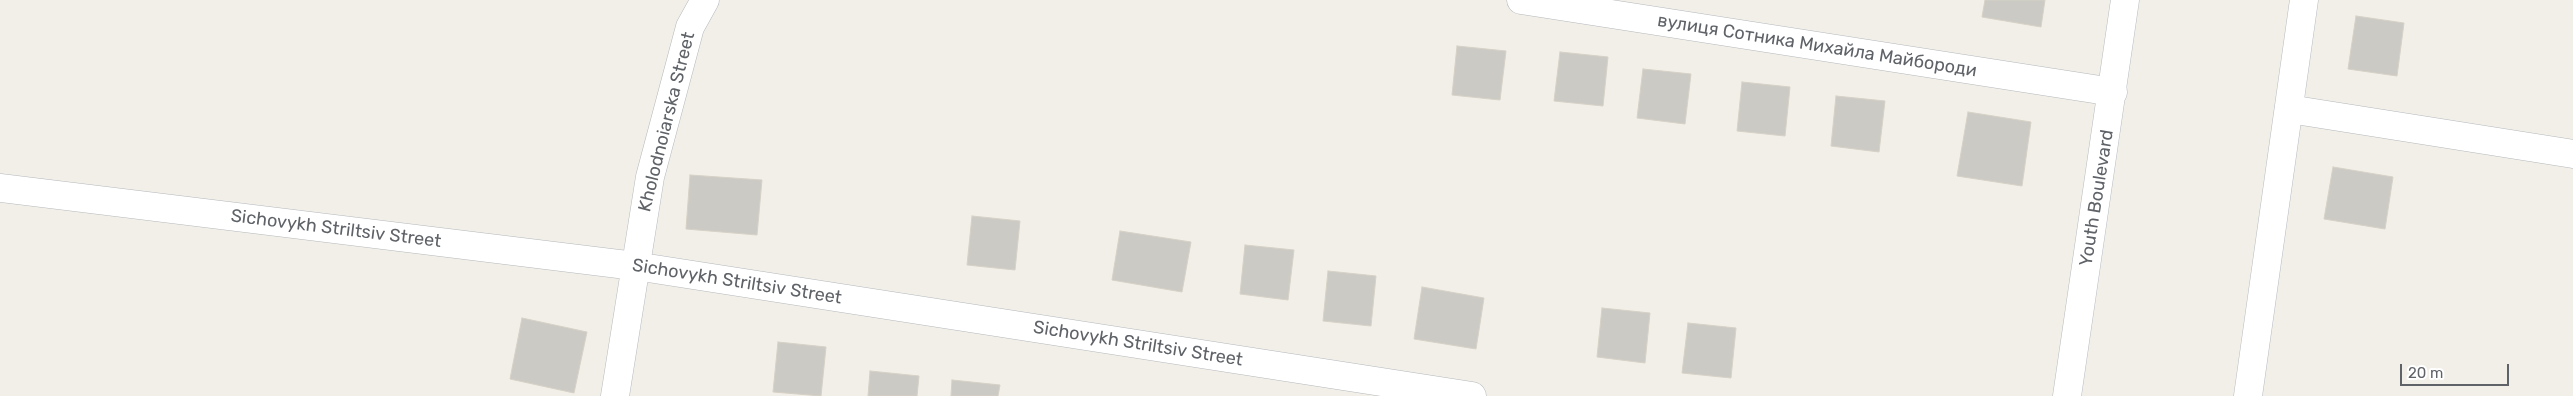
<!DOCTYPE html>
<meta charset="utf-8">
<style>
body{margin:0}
#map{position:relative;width:2573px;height:396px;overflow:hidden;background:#f1efe8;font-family:Rubik,sans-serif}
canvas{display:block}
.scale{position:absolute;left:2400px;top:364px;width:109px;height:22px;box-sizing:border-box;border:2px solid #5f6368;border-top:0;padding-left:6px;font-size:15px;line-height:18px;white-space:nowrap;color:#5f6368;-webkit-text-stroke:4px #fff;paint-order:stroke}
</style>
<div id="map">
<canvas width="2573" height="396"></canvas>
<div class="scale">20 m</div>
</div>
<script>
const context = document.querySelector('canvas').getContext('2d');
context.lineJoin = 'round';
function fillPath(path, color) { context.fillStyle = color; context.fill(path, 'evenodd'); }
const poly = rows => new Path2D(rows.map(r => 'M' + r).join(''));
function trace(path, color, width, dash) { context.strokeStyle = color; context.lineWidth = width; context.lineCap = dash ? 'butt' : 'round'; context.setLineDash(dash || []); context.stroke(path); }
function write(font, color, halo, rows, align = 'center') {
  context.font = font + ' Rubik,sans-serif'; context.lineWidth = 4; context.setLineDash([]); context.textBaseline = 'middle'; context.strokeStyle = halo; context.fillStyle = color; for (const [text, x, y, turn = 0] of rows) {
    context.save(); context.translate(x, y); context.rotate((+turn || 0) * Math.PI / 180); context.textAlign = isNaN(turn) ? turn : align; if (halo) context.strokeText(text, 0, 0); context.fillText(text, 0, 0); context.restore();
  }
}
const building = poly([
 [1985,0,2045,0,2041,27,1982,17,1985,0],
 [2356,16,2404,23,2397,76,2348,69,2356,16],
 [1457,46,1506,51,1500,100,1452,95,1457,46],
 [1560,52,1608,57,1603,106,1554,101,1560,52],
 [1643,69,1691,74,1685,124,1637,118,1643,69],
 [1742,82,1790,87,1785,136,1737,131,1742,82],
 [1836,96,1885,101,1879,152,1831,146,1836,96],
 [1968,112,2031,122,2022,186,1957,176,1968,112],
 [2333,167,2393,177,2385,229,2324,219,2333,167],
 [690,175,762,180,757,235,686,229,690,175],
 [972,216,1020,221,1015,270,967,265,972,216],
 [1120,231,1191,242,1182,292,1112,280,1120,231],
 [1245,245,1294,250,1288,300,1240,294,1245,245],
 [1328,271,1376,276,1371,326,1323,321,1328,271],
 [1422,287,1484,298,1476,349,1414,339,1422,287],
 [1602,308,1650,313,1645,363,1597,357,1602,308],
 [522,318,587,332,574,393,510,379,522,318],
 [1688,323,1736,328,1731,378,1682,373,1688,323],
 [778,342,826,347,821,396,773,392,778,342],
 [870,371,919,376,917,396,868,396,870,371],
 [952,380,1000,385,998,396,951,396,952,380]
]);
const minor = poly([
 [1521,0,2113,92],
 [2289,109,2573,154],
 [0,188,635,266,1472,396],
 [615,396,650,177,690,27,705,0]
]);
const secondary = poly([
 [2067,396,2125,0],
 [2248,396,2304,0]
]);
const streetNames = [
 ["вулиця Сотника Михайла Майбороди",1817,46,9],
 ["Kholodnoiarska Street",667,122,-76],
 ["Youth Boulevard",2097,198,-81],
 ["Sichovykh Striltsiv Street",336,229,7],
 ["Sichovykh Striltsiv Street",737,282,9],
 ["Sichovykh Striltsiv Street",1138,344,9]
];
fillPath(building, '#cccac5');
trace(building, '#d6d1c6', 1);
trace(minor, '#b5b8bc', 29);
trace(secondary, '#b6babf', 29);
trace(minor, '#fff', 28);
trace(secondary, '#fff', 28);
write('18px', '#5f6368', '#fff', streetNames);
</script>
